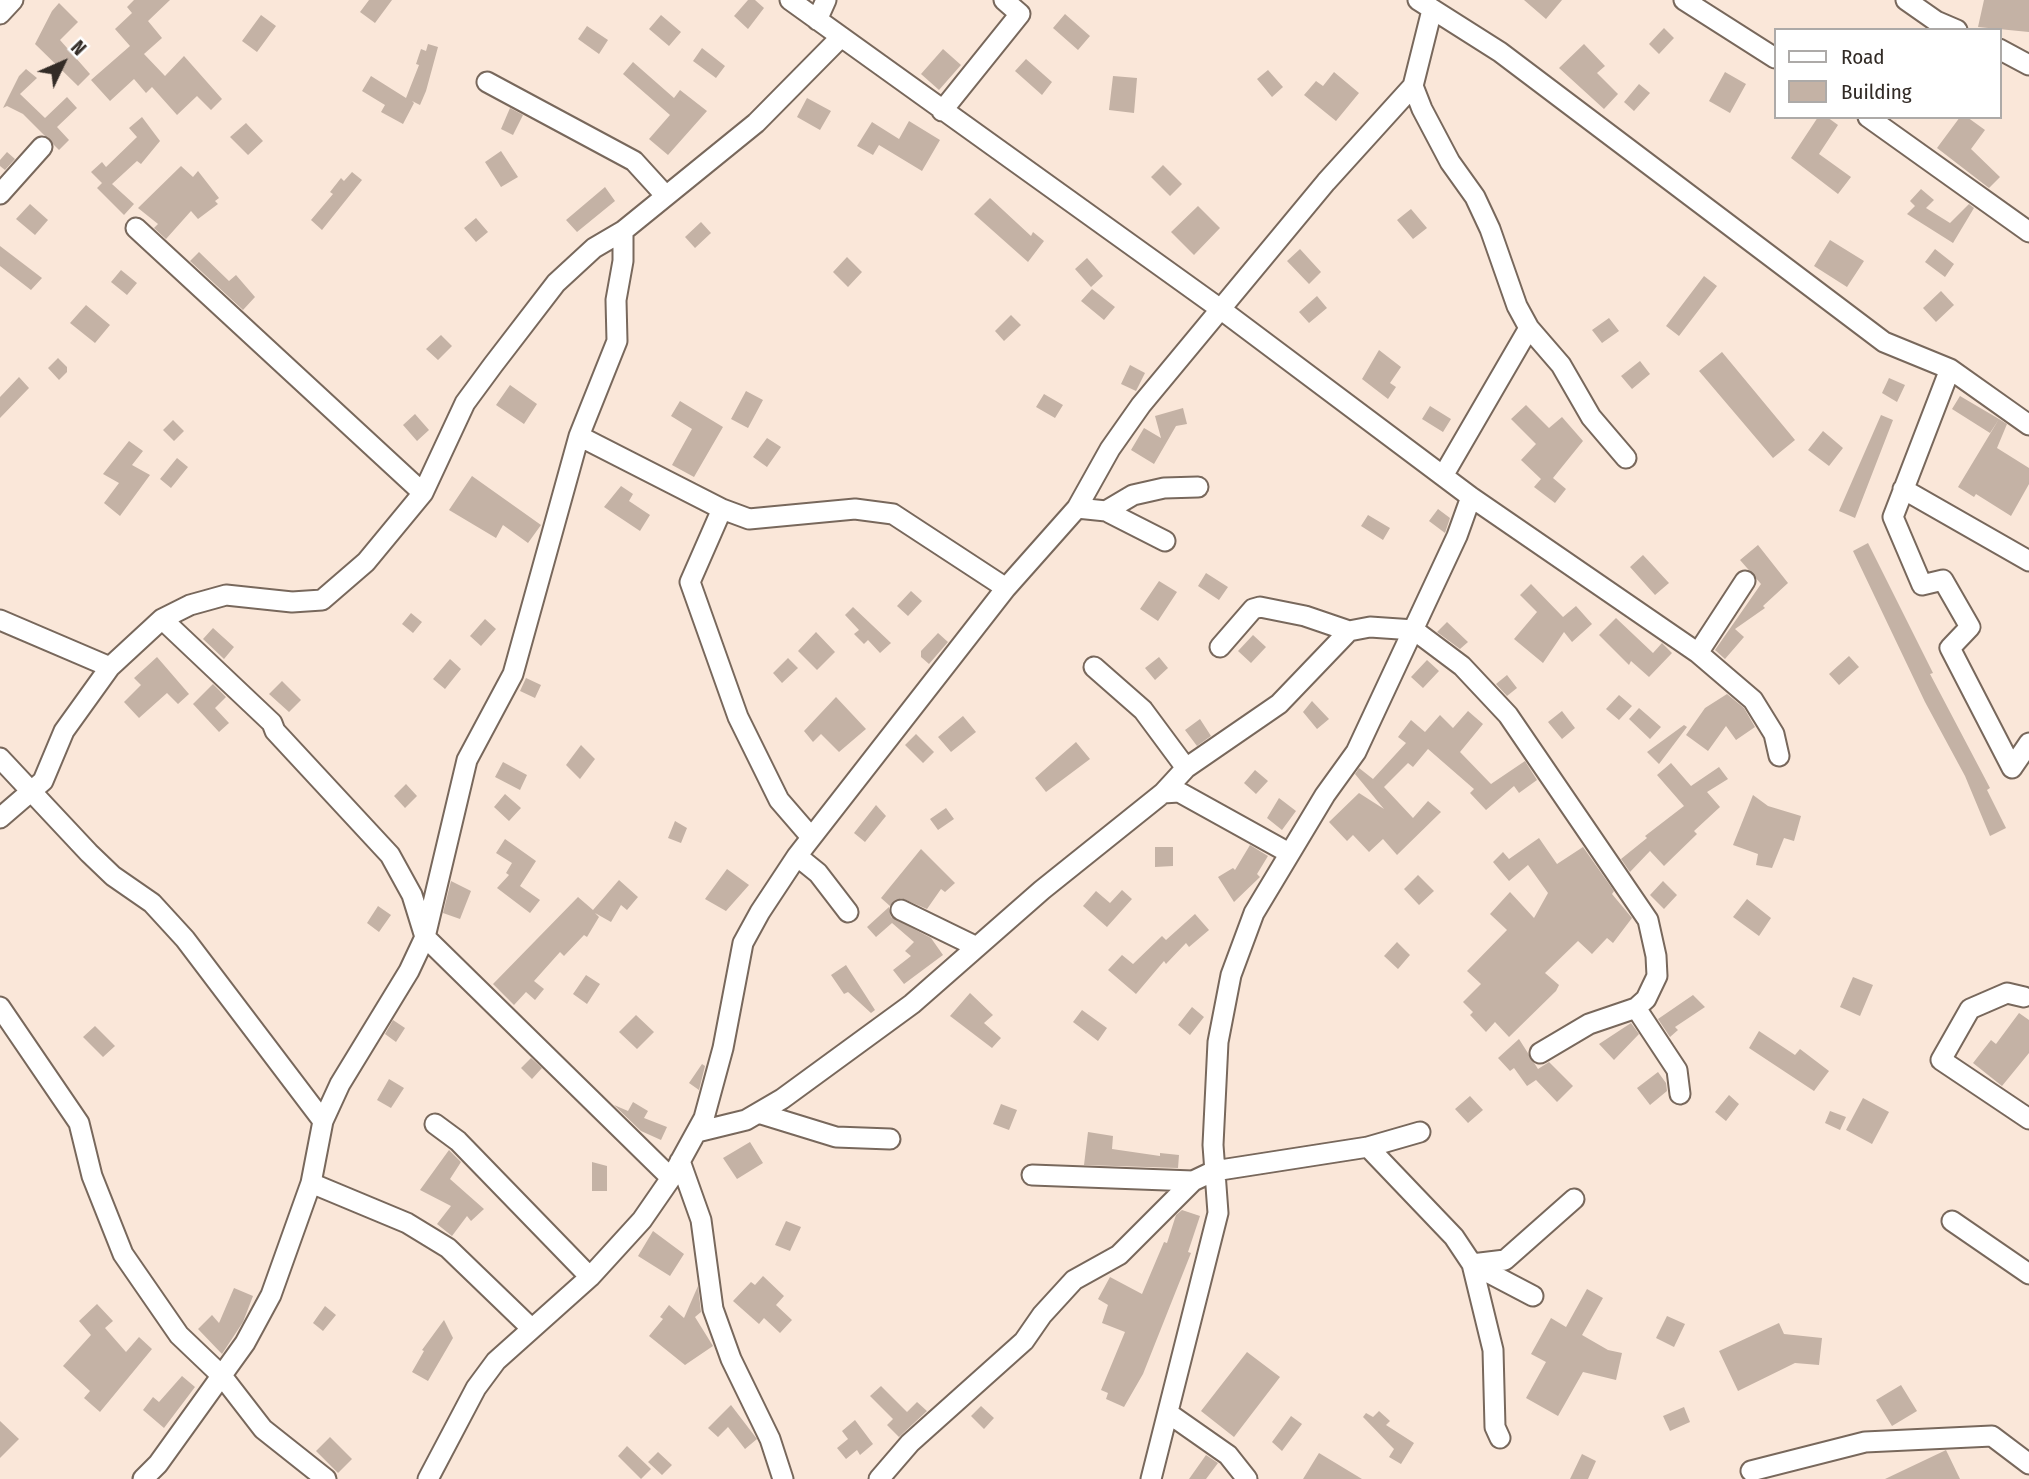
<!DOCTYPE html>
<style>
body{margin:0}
#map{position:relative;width:2029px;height:1479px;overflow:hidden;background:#fae7d9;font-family:"Fira Sans Condensed",sans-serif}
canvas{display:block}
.legend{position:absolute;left:1774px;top:28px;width:228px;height:91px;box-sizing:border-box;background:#fff;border:2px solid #adaaa8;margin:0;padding:9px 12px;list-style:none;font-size:21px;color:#322b26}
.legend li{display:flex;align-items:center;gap:14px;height:35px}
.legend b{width:35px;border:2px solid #adaaa8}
.north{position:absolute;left:28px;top:28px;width:70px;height:70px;-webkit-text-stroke:5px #fff;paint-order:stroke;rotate:46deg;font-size:19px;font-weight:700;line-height:28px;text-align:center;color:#322b26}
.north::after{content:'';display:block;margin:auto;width:24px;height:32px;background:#322b26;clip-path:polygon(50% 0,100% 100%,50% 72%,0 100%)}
</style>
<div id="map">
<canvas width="2029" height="1479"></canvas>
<ul class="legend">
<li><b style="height:9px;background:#fff"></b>Road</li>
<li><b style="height:19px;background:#c4b2a5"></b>Building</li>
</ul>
<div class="north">N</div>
</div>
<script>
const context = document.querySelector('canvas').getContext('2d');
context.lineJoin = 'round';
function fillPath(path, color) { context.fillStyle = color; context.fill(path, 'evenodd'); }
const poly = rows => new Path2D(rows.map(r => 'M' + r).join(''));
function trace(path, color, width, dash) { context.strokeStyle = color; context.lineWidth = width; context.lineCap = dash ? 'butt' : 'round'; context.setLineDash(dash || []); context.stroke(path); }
const building = poly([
 [134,0,170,0,148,21,162,38,144,54,165,76,184,56,222,99,211,110,197,96,177,115,152,87,146,93,134,79,110,101,91,80,130,46,115,29,132,13,127,7],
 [369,0,392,0,375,23,360,12],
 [748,0,755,0,764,8,748,29,734,16],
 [1524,0,1562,0,1546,19],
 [1984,0,2029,0,2029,32,1978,27],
 [59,3,78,22,60,40,90,74,78,86,35,44,52,11],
 [1065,14,1090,36,1078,50,1053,28],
 [261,15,276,26,257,52,242,41],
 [661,15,681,32,669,46,649,29],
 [587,26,608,40,599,54,578,39],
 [1664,28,1674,38,1659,54,1649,44],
 [428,44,438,47,426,91,420,105,412,101,414,103,403,124,381,112,385,105,362,91,371,76,406,98,419,65,416,64,421,49,426,51],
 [1584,44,1605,66,1597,73,1618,94,1604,109,1559,68],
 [702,48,725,66,716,78,693,61],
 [943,49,961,65,939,90,921,74],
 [1026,59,1052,82,1042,95,1015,71],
 [633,62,674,98,680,90,707,111,668,155,649,139,670,115,623,74],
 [26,69,37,78,20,94,45,118,67,97,77,108,57,127,69,140,59,150,23,114,7,106,3,108,19,76],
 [1268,70,1283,87,1272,97,1257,79],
 [1334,72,1359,93,1336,121,1304,95,1316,81,1323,86],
 [1725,72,1746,84,1730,113,1709,101],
 [1113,76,1137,78,1134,113,1109,110],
 [1639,84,1650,93,1634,111,1624,102],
 [807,98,831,111,820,130,797,117],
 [510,108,523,115,513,135,501,129],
 [142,117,160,141,141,164,137,161,112,184,134,204,124,215,97,188,102,183,91,172,102,162,106,167,137,137,129,128],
 [1818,117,1827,117,1838,125,1819,154,1851,177,1838,194,1791,158],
 [1960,117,1967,117,1985,130,1971,149,2000,177,1989,188,1937,148],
 [909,121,940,140,922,171,879,145,873,155,857,146,872,122,899,139],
 [246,123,263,141,248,155,230,137],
 [501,151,518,177,501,187,485,162],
 [7,152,15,159,5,170,0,166,0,160],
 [1163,165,1182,184,1170,196,1151,177],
 [181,166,193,177,198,171,219,198,215,201,218,204,198,219,191,211,166,239,154,228,158,224,138,208],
 [352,172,362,180,322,230,311,220,333,194,330,192,341,178,344,181],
 [605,187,615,201,577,232,566,220],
 [1921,189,1934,200,1926,208,1950,223,1969,204,1974,208,1953,243,1907,214,1915,206,1910,201],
 [990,198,1031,236,1033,232,1044,241,1028,262,974,214],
 [30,204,48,220,35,235,16,219],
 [1198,206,1220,228,1194,255,1171,232],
 [1411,209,1427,228,1413,239,1397,220],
 [476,218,488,232,476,242,464,228],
 [701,222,711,233,695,248,685,237],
 [1830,240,1864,261,1847,287,1814,266],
 [0,246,42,278,31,290,0,266],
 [1300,249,1321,272,1309,284,1287,261],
 [1935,249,1954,264,1945,277,1925,262],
 [199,252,229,281,236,275,255,297,243,310,190,261],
 [847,257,862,272,848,287,833,272],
 [1087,258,1103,276,1091,287,1075,269],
 [121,270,137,283,127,295,111,282],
 [1704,276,1717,286,1679,336,1666,326],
 [1092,289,1115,307,1104,320,1081,301],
 [1941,291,1954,305,1936,322,1923,308],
 [1317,296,1327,308,1309,323,1299,312],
 [86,305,110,325,95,343,70,323],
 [1011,315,1021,325,1004,341,995,331],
 [1609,318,1619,331,1602,343,1592,330],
 [441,335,452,346,438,360,426,349],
 [1379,350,1401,367,1390,383,1396,387,1388,399,1362,379],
 [1722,352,1795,440,1773,458,1699,371],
 [58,358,67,367,67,372,59,380,48,368],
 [1640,361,1650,374,1632,389,1621,376],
 [1130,365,1145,373,1136,391,1121,384],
 [19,377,29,388,0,418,0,397],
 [1889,378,1905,385,1897,402,1882,393],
 [510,385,537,404,524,424,496,405],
 [746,391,763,400,748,428,731,419],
 [1044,394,1063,405,1055,418,1036,407],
 [1960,396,1999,419,1990,433,1952,409],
 [680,401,723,427,694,477,672,465,692,429,671,416],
 [1526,405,1549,428,1562,417,1583,441,1553,478,1566,489,1555,503,1534,487,1541,479,1521,460,1536,444,1511,419],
 [1430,406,1451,419,1443,432,1422,419],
 [1183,408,1187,424,1176,426,1154,464,1131,450,1144,428,1161,438,1155,416],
 [415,414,429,430,417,441,403,425],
 [1881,415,1893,420,1855,518,1839,511],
 [1999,419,2007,424,1997,448,2029,468,2029,484,2011,516,1976,494,1974,497,1958,487],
 [173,420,184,431,174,441,163,430],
 [1823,431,1843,448,1829,466,1808,450],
 [767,438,781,447,767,467,753,457],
 [129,441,143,451,132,465,150,475,120,516,104,503,119,483,103,474],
 [177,458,188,467,171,488,160,479],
 [472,476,541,525,528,543,503,525,496,538,449,510],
 [621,486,633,494,629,501,650,515,640,531,604,507],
 [1438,509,1450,518,1445,533,1429,521],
 [1368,515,1390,528,1383,540,1361,526],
 [1868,543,1933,673,1930,674,1990,788,1987,790,2006,828,1990,836,1965,776,1925,702,1853,551],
 [1758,545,1788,583,1763,606,1765,608,1735,629,1744,637,1725,659,1715,650,1761,584,1740,560],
 [1643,555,1669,583,1655,595,1630,567],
 [1206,573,1228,587,1219,600,1198,586],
 [1159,581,1177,592,1158,621,1140,609],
 [1531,584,1563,617,1576,606,1592,624,1572,642,1564,632,1543,663,1514,639,1537,612,1520,595],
 [911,591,922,601,908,616,897,606],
 [853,607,891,643,880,653,868,640,864,644,854,634,859,630,845,615],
 [411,613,422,622,413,633,402,624],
 [1616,618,1653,653,1662,643,1672,653,1649,677,1631,661,1629,665,1599,635],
 [485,619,496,629,481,646,470,636],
 [1447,622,1468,642,1460,649,1437,632],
 [213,628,234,647,224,659,203,639],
 [816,632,835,652,817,670,798,651],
 [938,633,948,642,929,664,921,657,921,651],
 [1253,635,1266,647,1251,663,1238,651],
 [1849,656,1859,667,1839,685,1829,674],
 [157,657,189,694,178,704,167,693,139,718,124,702,141,685,134,678],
 [1159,657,1168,668,1155,680,1145,668],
 [788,658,798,668,782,683,773,673],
 [450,659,461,669,445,689,433,679],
 [1427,660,1439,671,1423,688,1411,677],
 [1507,675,1517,688,1507,696,1496,684],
 [526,678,541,685,535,698,520,691],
 [282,681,301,700,289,712,269,694],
 [213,684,226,697,215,708,229,723,219,732,193,704],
 [1727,694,1744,708,1755,727,1736,740,1726,726,1708,751,1686,735,1705,708],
 [1619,695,1632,706,1619,720,1606,709],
 [836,697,866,729,839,752,821,734,813,742,804,731],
 [1312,701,1329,719,1317,729,1303,712],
 [1639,708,1661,727,1650,739,1629,719],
 [1468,711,1483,724,1460,752,1491,784,1525,761,1537,780,1519,793,1514,786,1486,810,1470,793,1474,789,1428,749,1413,767,1408,763,1384,787,1413,818,1428,801,1441,812,1397,855,1383,839,1369,852,1353,835,1347,841,1329,822,1359,793,1384,809,1355,774,1359,768,1373,779,1406,743,1398,737,1411,720,1425,732,1440,715,1453,728],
 [1562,711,1575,728,1562,739,1548,722],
 [963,716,976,732,951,752,938,737],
 [1200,719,1211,736,1197,746,1185,730],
 [1684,725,1687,727,1659,764,1647,752],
 [916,734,934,752,923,763,905,745],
 [1076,742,1090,759,1046,792,1035,778],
 [581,745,595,759,580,779,566,765],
 [503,762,527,775,520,790,495,777],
 [1671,763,1691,786,1719,767,1728,779,1707,792,1720,807,1694,831,1697,834,1664,866,1650,851,1630,872,1621,859,1647,838,1645,836,1684,806,1657,775],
 [1255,770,1268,781,1256,794,1244,783],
 [406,784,417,796,405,808,394,796],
 [505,794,521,808,509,821,494,807],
 [1753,795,1768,806,1801,816,1794,841,1784,838,1772,868,1756,865,1758,854,1733,845],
 [1279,798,1296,811,1282,830,1267,818],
 [876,805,886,816,865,842,854,833],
 [946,808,954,819,938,830,930,819],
 [675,821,687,828,681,843,668,838],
 [1539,838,1557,864,1583,847,1614,891,1612,894,1632,918,1613,943,1607,938,1592,954,1578,941,1545,973,1559,985,1556,991,1509,1037,1495,1022,1486,1032,1470,1015,1473,1012,1463,1002,1481,984,1467,971,1507,930,1490,914,1510,892,1534,918,1548,893,1528,865,1509,881,1493,862,1503,852,1509,859],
 [505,839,536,861,520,886,540,900,530,913,497,888,509,875,506,873,512,863,496,853],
 [1250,845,1268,856,1257,874,1260,877,1234,902,1218,877,1233,868,1235,870],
 [1155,847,1173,847,1173,866,1155,867],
 [921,849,955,883,945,892,941,889,927,909,901,898,890,906,881,898],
 [727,869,749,885,726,911,705,899],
 [1418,875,1434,891,1419,905,1404,889],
 [619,880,638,897,627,910,621,905,611,922,595,913,599,917,587,937,584,935,564,956,560,952,534,981,544,989,535,1000,526,992,514,1005,493,984,578,897,593,910],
 [451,881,471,891,460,919,443,913],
 [1663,881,1677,895,1664,909,1650,895],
 [1122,890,1132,899,1107,927,1083,906,1096,891,1110,903],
 [1747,899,1771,918,1759,936,1733,917],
 [378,906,391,915,379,932,367,923],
 [889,907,891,917,931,938,943,955,904,984,893,970,911,956,905,951,914,942,892,923,876,937,867,927],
 [1195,914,1209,930,1189,947,1186,943,1166,964,1164,961,1136,994,1108,970,1122,955,1133,964,1162,936,1166,940],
 [1397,942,1410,955,1398,969,1384,956],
 [846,965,875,1010,871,1013,848,992,844,994,831,975],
 [586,975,600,984,587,1004,573,994],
 [1853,977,1873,985,1860,1016,1840,1007],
 [970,993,993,1015,984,1023,1001,1038,992,1048,950,1016],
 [1693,995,1705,1007,1675,1027,1678,1030,1670,1037,1658,1019],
 [1192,1007,1204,1017,1190,1035,1178,1025],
 [1082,1010,1107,1028,1098,1041,1073,1022],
 [2019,1013,2029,1020,2029,1053,2002,1086,1973,1063,1991,1040,1996,1044],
 [636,1015,654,1032,637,1049,619,1032],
 [393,1020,405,1028,396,1042,385,1034],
 [1631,1023,1639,1034,1614,1060,1599,1044],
 [95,1026,115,1046,103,1057,83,1037],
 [1759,1031,1795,1055,1800,1049,1829,1071,1814,1091,1749,1048],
 [1519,1039,1538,1069,1549,1062,1573,1086,1557,1102,1536,1080,1527,1086,1514,1068,1510,1071,1498,1058],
 [531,1058,542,1068,532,1079,521,1068],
 [702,1064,705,1066,699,1090,689,1083],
 [1658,1072,1666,1083,1667,1091,1650,1105,1637,1088],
 [389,1079,404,1088,391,1108,377,1100],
 [1729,1095,1739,1104,1726,1121,1715,1112],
 [1470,1096,1483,1110,1468,1123,1455,1109],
 [1863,1098,1889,1112,1872,1144,1846,1130],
 [633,1102,648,1111,644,1118,667,1127,661,1140,641,1131,614,1105,628,1111],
 [1001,1104,1017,1110,1009,1130,993,1124],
 [1830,1111,1846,1117,1840,1130,1825,1123],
 [1088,1132,1113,1136,1112,1149,1160,1156,1160,1153,1179,1155,1178,1168,1084,1165],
 [750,1142,763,1163,737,1179,723,1158],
 [449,1150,461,1162,450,1179,484,1209,471,1221,467,1216,452,1236,437,1224,451,1206,420,1190],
 [592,1162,607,1166,607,1191,592,1191],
 [1182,1210,1200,1216,1188,1252,1191,1253,1143,1374,1124,1407,1106,1399,1108,1393,1101,1390,1125,1332,1102,1323,1108,1305,1098,1299,1110,1277,1142,1294,1164,1242,1167,1243,1176,1215],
 [786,1221,801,1227,790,1251,775,1245],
 [653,1231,684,1254,670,1276,638,1256],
 [763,1276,784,1296,776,1305,792,1320,780,1333,764,1318,759,1324,733,1301,751,1282,755,1285],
 [698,1286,701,1312,695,1317,713,1346,685,1365,649,1336,663,1319,660,1317,669,1305,684,1318],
 [234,1288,253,1296,243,1322,222,1354,198,1329,212,1315,219,1323],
 [1587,1289,1603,1298,1582,1335,1608,1350,1622,1353,1616,1380,1583,1372,1558,1416,1526,1398,1546,1362,1531,1354,1551,1318,1566,1327],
 [97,1304,113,1321,105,1328,126,1352,139,1337,152,1349,100,1412,84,1398,90,1391,63,1366,91,1335,79,1321],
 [325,1306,336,1315,323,1331,313,1323],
 [1667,1316,1685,1324,1674,1347,1656,1338],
 [444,1320,453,1338,428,1381,412,1372,424,1351,422,1350],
 [1779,1323,1784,1334,1822,1338,1819,1365,1795,1363,1738,1391,1719,1351],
 [1247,1352,1280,1377,1234,1437,1201,1411],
 [182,1376,195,1387,164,1428,143,1410,153,1397,159,1402],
 [1901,1385,1917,1411,1892,1426,1876,1400],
 [881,1386,907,1412,917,1402,927,1411,899,1437,887,1425,893,1419,870,1396],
 [731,1405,757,1439,745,1449,728,1427,718,1437,708,1428],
 [981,1406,994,1418,984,1429,971,1416],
 [1684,1407,1690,1422,1670,1431,1663,1416],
 [1379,1411,1390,1421,1386,1425,1414,1443,1401,1464,1389,1457,1394,1449,1363,1417,1366,1413,1373,1417],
 [1291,1416,1302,1424,1282,1451,1272,1442],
 [855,1420,873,1444,860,1455,857,1450,846,1459,837,1448,848,1439,842,1431],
 [0,1421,19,1439,0,1458],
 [330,1437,352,1459,338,1473,316,1451],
 [627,1446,651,1469,641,1479,618,1456],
 [1946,1450,1960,1479,1885,1479,1944,1451],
 [658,1452,672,1465,662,1475,648,1462],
 [1319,1453,1362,1479,1303,1479],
 [1582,1454,1596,1461,1588,1479,1570,1479],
 [1206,1455,1218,1463,1206,1479,1189,1479]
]);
const minor = poly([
 [790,0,1219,308,1471,497,1698,653,1753,700,1774,734,1779,756],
 [1418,0,1500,52,1884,342,1950,369,2029,425],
 [1684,0,1775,58],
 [1906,0,1936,21,1957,30],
 [1432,10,1413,86,1422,109,1450,162,1475,197,1490,229,1517,306,1529,328,1561,365,1591,417,1626,458],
 [0,14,13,0],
 [817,20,826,0],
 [1999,49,2029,65],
 [487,82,634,161,665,195],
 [942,111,1020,14,1004,0],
 [1868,117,2029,232],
 [0,194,42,147],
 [136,228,423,493],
 [1950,369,1893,517,1922,585,1943,580,1970,627,1950,648,2012,768,2029,743],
 [579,436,722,509,749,519,855,509,893,514,1006,588],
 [1443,476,1529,328],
 [1903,489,2029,561],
 [1077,508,1106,511,1133,495,1164,488,1198,487],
 [722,509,690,582,738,717,779,800,811,837],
 [1106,511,1165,541],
 [162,619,272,723,275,731,390,855,412,895,425,937,671,1178],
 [0,620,110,667],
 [1220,647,1253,609,1260,607,1305,616,1349,631],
 [1698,653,1745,581],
 [1094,667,1143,710,1186,768],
 [0,758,89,853,113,876,152,903,185,939,323,1121],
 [1163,793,1186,768,1279,704,1349,631,1370,627,1414,630,1462,666,1508,715,1648,920,1656,956,1657,976,1646,999,1636,1008,1589,1024,1540,1053],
 [0,818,43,781,64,731,110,667,162,619,190,605,226,595,292,602,322,600,366,562,423,493,465,403,493,365,556,283,594,248,623,231],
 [797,856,818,873,848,912],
 [901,910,977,947],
 [2024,997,2007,993,1970,1009,1941,1060,2029,1119],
 [0,1007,79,1123,92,1176,123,1254,179,1335,222,1376,263,1429,326,1479],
 [1636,1008,1677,1070,1680,1094],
 [758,1113,836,1137,890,1139],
 [435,1124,458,1141,590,1277],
 [697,1132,746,1120,782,1099,912,1004,1042,890,1163,793,1179,792,1289,853],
 [1368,1147,1454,1237,1472,1264,1493,1350,1495,1427,1500,1438],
 [680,1161,701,1220,713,1309,731,1359,770,1439,783,1479],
 [1032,1175,1193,1181],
 [311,1183,407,1223,448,1248,531,1328],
 [1952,1221,2029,1274],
 [1472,1264,1505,1260,1574,1199],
 [1472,1264,1533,1296],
 [1168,1413,1228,1455,1247,1479],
 [1751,1471,1865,1442,1992,1436,2029,1464],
 [143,1479,158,1464,245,1343,271,1295,311,1183,323,1121,340,1084,409,971,425,937,467,760,513,674,579,436,617,341,616,300,623,261,623,231,756,123,841,37],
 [428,1479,476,1388,496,1361,590,1277,642,1220,671,1178,704,1118,723,1048,743,943,760,912,797,856,1006,588,1077,508,1110,449,1141,405,1326,182,1413,86],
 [879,1479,910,1443,1024,1341,1042,1315,1074,1280,1119,1255,1193,1181,1214,1171,1368,1147,1420,1132],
 [1151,1479,1218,1213,1213,1145,1218,1042,1231,975,1254,913,1325,795,1356,752,1457,536,1471,497]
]);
fillPath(building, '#c4b2a5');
trace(minor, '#78685c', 23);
trace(minor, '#fff', 19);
</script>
